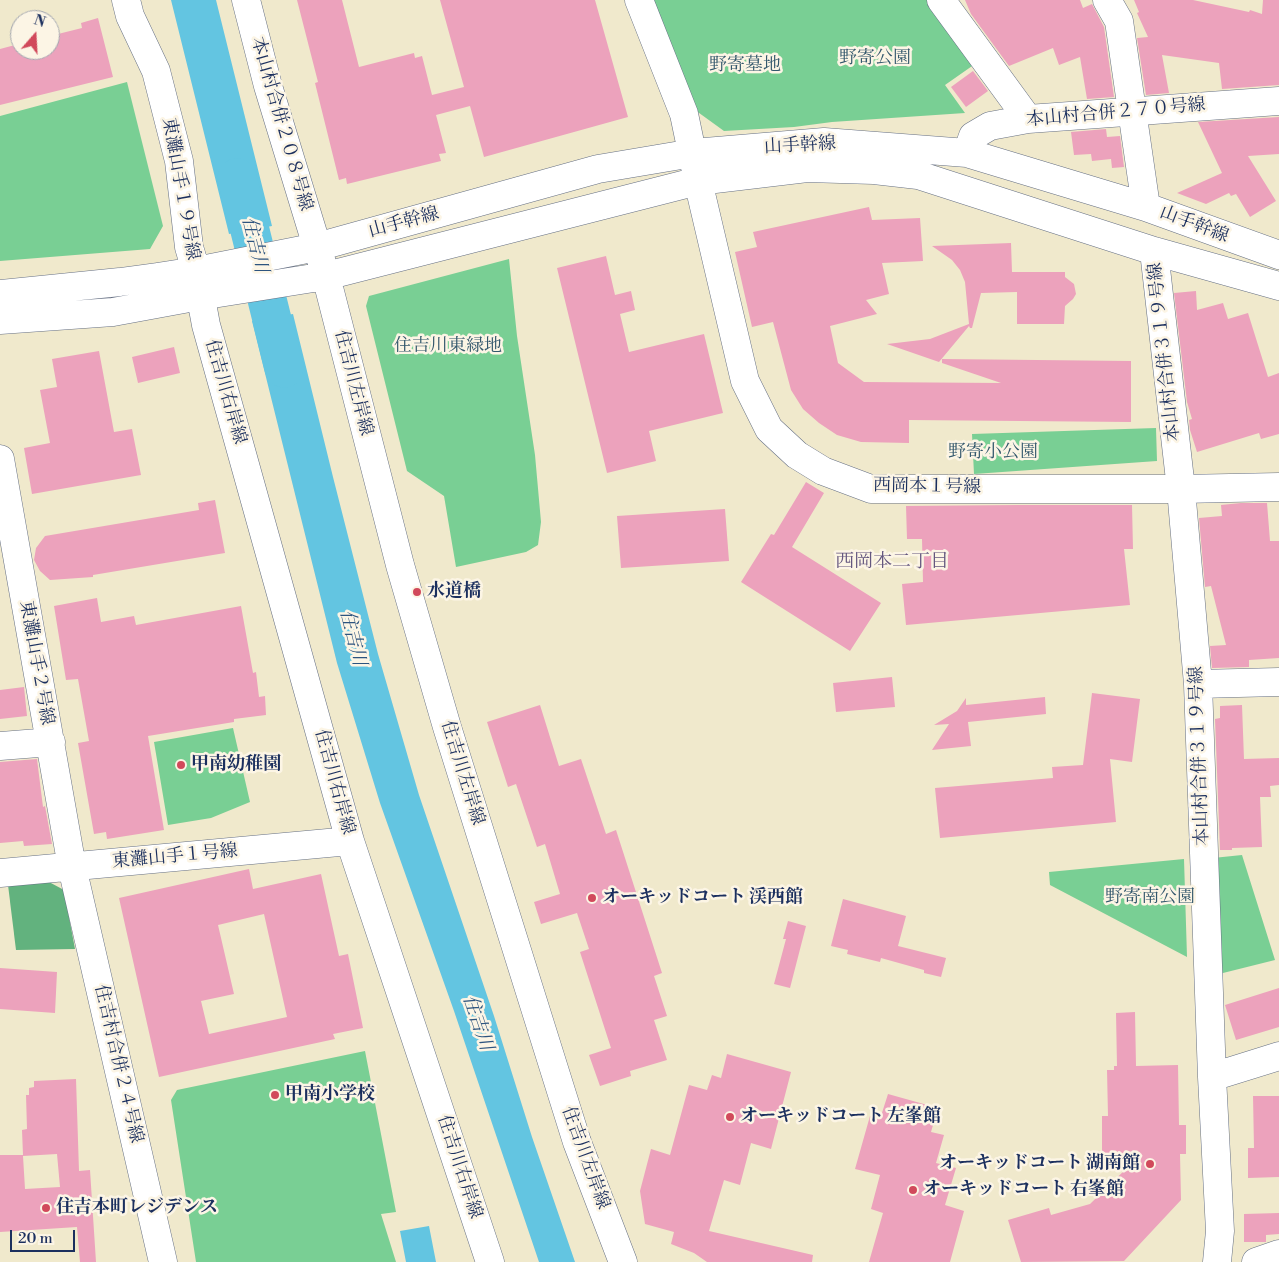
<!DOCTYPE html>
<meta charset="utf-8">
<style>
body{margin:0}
#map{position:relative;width:1279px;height:1262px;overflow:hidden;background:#f0e9cc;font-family:"Libre Bodoni",serif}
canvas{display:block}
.north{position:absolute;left:10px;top:10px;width:50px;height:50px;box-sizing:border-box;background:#fcf5e5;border:1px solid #a2a6af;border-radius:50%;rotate:19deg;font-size:14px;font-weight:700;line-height:20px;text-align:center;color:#1b2f5e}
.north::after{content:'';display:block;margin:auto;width:18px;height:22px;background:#d1495b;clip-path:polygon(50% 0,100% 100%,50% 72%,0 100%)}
.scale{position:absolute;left:10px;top:1230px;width:65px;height:22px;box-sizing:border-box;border:2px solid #1b2f5e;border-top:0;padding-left:6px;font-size:15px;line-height:18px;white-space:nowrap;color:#1b2f5e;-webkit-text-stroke:4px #fcf5e5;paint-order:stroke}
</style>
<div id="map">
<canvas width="1279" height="1262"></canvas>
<div class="north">N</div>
<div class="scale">20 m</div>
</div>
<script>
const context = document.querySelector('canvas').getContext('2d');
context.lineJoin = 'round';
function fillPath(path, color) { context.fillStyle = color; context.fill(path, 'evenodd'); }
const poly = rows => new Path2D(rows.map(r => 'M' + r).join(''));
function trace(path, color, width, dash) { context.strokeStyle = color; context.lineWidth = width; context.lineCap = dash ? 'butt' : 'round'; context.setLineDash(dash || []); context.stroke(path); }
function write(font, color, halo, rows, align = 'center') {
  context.font = font + ' "Libre Bodoni","Noto Serif JP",serif'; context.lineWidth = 5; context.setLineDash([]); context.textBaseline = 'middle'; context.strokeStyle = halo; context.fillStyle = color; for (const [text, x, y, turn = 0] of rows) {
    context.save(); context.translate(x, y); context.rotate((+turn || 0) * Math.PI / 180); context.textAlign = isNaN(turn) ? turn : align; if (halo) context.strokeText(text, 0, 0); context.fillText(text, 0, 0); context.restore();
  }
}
const green = poly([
 [653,0,928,0,975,64,945,85,965,113,832,122,794,127,724,131,695,110],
 [127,82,163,226,150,249,0,261,0,116],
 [509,259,517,336,535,455,541,522,538,545,526,552,456,567,444,496,407,471,366,306,369,296],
 [1156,428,1157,461,974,474,972,434],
 [233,728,250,802,211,818,168,825,154,742],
 [1242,855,1275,960,1215,975,1213,858],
 [1184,859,1187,957,1050,885,1049,872],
 [365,1051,396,1212,381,1214,396,1262,196,1262,171,1100,177,1090]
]);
const forest = poly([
 [49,882,64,890,75,949,16,950,8,885]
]);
const water = poly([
 [171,0,216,0,272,226,229,234],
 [293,314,333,477,378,654,419,795,494,1016,532,1137,575,1262,539,1262,454,1011,380,803,337,663,252,321],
 [429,1226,436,1262,406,1262,400,1231]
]);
const river = poly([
 [237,178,284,368]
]);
const building = poly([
 [297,0,342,0,359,67,414,53,415,58,422,56,432,95,464,87,440,0,595,0,628,117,484,157,470,106,436,115,446,153,439,154,441,161,347,184,346,178,339,180,315,83,318,82],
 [965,0,1080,0,1083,8,1092,4,1104,27,1114,97,1087,99,1080,57,1059,65,1053,48,1009,66,971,14],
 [1134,0,1193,0,1249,12,1250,10,1262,14,1263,0,1279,0,1279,85,1222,89,1219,63,1162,55,1169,93,1146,95,1137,38,1148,37,1137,13,1139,12],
 [98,18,113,77,0,105,0,49,15,45,16,48,20,47,20,50,50,50,50,36,82,28,81,23],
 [973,71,988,91,966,107,951,87],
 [1279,117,1279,154,1248,156,1276,201,1250,217,1236,194,1231,196,1229,193,1206,204,1177,193,1222,173,1198,122],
 [1106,129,1107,137,1120,136,1124,167,1112,168,1111,159,1092,161,1091,154,1074,155,1071,132],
 [869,207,872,220,920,218,923,261,882,263,889,294,866,300,877,314,830,326,838,363,864,382,1001,383,942,363,942,359,1131,361,1131,422,909,420,909,443,861,442,837,435,819,423,803,409,791,390,773,322,752,327,735,252,757,247,753,232],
 [1011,243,1012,272,1065,272,1065,277,1074,284,1076,294,1073,299,1065,306,1064,324,1017,324,1017,292,981,293,972,328,970,328,969,326,939,362,887,344,930,339,969,324,965,282,960,270,952,260,932,246],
 [606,256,615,295,631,291,635,310,620,314,629,352,704,334,723,413,649,431,656,461,607,473,557,268],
 [1196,291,1197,310,1223,303,1228,319,1248,313,1268,377,1279,373,1279,434,1261,439,1259,433,1197,452,1190,430,1189,420,1192,419,1187,402,1174,293],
 [174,347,180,373,138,383,132,357],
 [99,351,114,432,132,429,141,475,32,494,24,448,50,443,40,390,57,387,52,359],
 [806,482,824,493,792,547,881,603,850,651,741,582,771,534,774,535],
 [215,500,225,553,93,575,93,577,50,580,40,571,34,560,36,548,45,536,199,510,198,503],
 [1241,503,1267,503,1270,541,1279,541,1279,658,1249,660,1249,667,1212,668,1210,646,1226,645,1211,586,1205,587,1199,518,1222,516,1221,505],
 [1018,505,1132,505,1133,549,1124,549,1130,605,906,625,902,584,923,582,922,539,907,539,906,506],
 [725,509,729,561,621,568,617,516],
 [97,598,101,622,134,616,136,625,241,606,253,673,256,672,259,697,265,696,266,715,234,719,234,722,148,736,164,830,107,839,106,832,94,834,78,743,89,741,78,679,66,680,54,606],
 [892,677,895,707,836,712,833,683],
 [24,687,27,716,0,719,0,690],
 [1092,693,1140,699,1132,762,1110,759,1116,822,940,838,935,788,1053,778,1052,767,1083,765],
 [1045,697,1046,714,968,722,971,746,932,750,949,724,934,725,957,711,966,698,966,705],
 [540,705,559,766,581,759,606,834,616,830,662,973,654,976,667,1016,654,1020,667,1060,630,1071,631,1076,600,1086,589,1055,611,1048,580,952,589,949,577,913,541,924,534,902,560,894,545,844,537,847,516,784,508,787,487,722],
 [1242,705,1244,759,1279,758,1279,785,1270,786,1271,797,1260,797,1262,847,1232,848,1232,850,1220,850,1215,719,1220,718,1220,706],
 [37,759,43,807,45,806,52,844,24,846,23,841,0,843,0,762],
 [249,869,253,889,321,874,339,956,348,954,363,1028,333,1034,335,1039,159,1077,119,898],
 [264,914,287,1017,209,1034,201,1001,234,994,218,925],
 [843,899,906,916,898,946,946,958,941,977,924,973,924,970,881,958,880,962,847,954,848,950,831,946],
 [788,921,806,926,790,988,774,984,786,939,783,939],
 [0,968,57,972,55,1013,0,1009],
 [1279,988,1279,1027,1236,1040,1225,1005],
 [1135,1012,1136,1066,1178,1065,1179,1125,1186,1125,1186,1154,1180,1154,1181,1200,1124,1261,1021,1262,1008,1220,1049,1208,1051,1215,1090,1204,1132,1163,1102,1163,1102,1116,1108,1116,1107,1070,1114,1070,1114,1066,1117,1066,1116,1013],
 [727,1054,791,1072,771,1149,751,1143,740,1185,724,1180,709,1231,813,1255,812,1262,707,1262,694,1253,671,1244,674,1232,645,1224,640,1191,651,1149,670,1155,689,1085,707,1090,712,1075,721,1078],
 [76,1079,79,1171,90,1170,96,1262,80,1262,77,1227,0,1232,0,1155,23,1155,22,1130,27,1129,26,1095,29,1095,29,1088,34,1087,34,1081],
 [57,1154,60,1187,25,1189,23,1156],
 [888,1094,938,1108,931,1132,944,1135,936,1163,956,1168,945,1205,964,1211,950,1262,869,1262,883,1213,871,1209,880,1175,855,1169,870,1116,880,1119],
 [1253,1096,1279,1096,1279,1177,1248,1178,1248,1148,1254,1148],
 [1279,1213,1279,1234,1266,1235,1266,1242,1244,1242,1244,1214]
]);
const minor = poly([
 [126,0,130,16,156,71,179,161,189,247,196,271,206,325,350,841,490,1262],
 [246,0,268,86,326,276,400,565,447,727,577,1142,623,1262],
 [639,0,684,114,698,181,745,381,769,429,797,455,823,471,871,489,1181,489,1279,487],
 [941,0,1028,119],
 [1107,0,1119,21,1146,207],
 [967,153,973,136,990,126,1028,119,1279,101],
 [1154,251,1181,489,1198,684,1212,1077,1220,1231,1217,1262],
 [0,294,120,282,157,277,196,271,317,247,598,169,693,153,824,142,967,153,1146,207,1279,255],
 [0,320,113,312,200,296,326,276,698,181,807,168,874,170,918,175,1154,251,1279,286],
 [0,459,72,867,163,1262],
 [1198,684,1279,682],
 [0,746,51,742],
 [0,873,350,841],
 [1212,1077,1279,1056],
 [1256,1262,1279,1254]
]);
const markers = [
 [417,592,5,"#d1495b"],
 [181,765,5,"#d1495b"],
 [592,898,5,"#d1495b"],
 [275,1095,5,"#d1495b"],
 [730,1117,5,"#d1495b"],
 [1150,1164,5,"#d1495b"],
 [913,1190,5,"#d1495b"],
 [46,1208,5,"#d1495b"]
];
const parkNames = [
 ["野寄公園",875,59],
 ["野寄墓地",745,66],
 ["住吉川東緑地",448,347],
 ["野寄小公園",993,453],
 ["野寄南公園",1150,898]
];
const streetNames = [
 ["本山村合併２７０号線",1116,113,-5],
 ["本山村合併２０８号線",281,124,74],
 ["山手幹線",800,146,-3],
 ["東灘山手１９号線",180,189,80],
 ["山手幹線",404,223,-15],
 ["山手幹線",1194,225,21],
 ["本山村合併３１９号線",1165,352,-96],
 ["住吉川左岸線",353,383,76],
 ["住吉川右岸線",225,392,74],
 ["西岡本１号線",927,487,1],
 ["東灘山手２号線",36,663,80],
 ["本山村合併３１９号線",1200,756,-92],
 ["住吉川左岸線",462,773,73],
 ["住吉川右岸線",334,782,75],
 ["東灘山手１号線",175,857,-5],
 ["住吉村合併２４号線",118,1064,77],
 ["住吉川左岸線",585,1158,70],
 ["住吉川右岸線",459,1167,72]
];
const poiNames = [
 ["水道橋",427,592],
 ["甲南幼稚園",191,765],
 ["オーキッドコート 渓西館",602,898],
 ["甲南小学校",285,1095],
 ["オーキッドコート 左峯館",740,1117],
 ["オーキッドコート 湖南館",1140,1164,"right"],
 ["オーキッドコート 右峯館",923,1190],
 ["住吉本町レジデンス",56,1208]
];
const waterNames = [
 ["住吉川",254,245,76],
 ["住吉川",352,638,76],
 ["住吉川",477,1023,71]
];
const neighbourhoodNames = [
 ["西岡本二丁目",892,562]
];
fillPath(green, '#79cf94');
fillPath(forest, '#62b27e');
fillPath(water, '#63c5e1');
trace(river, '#63c5e1', 39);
fillPath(building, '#eca2bc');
trace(minor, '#667084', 29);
trace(minor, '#fff', 28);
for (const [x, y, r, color] of markers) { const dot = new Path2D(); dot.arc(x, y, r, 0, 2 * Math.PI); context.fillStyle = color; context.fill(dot); trace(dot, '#fcf5e5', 2); }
write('18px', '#32576c', '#fcf5e5', parkNames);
write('18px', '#1b2f5e', '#fcf5e5', streetNames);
write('bold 18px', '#1b2f5e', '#fcf5e5', poiNames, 'left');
write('italic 19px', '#2d547f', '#fcf5e5', waterNames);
write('19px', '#64577f', '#fcf5e5', neighbourhoodNames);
</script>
